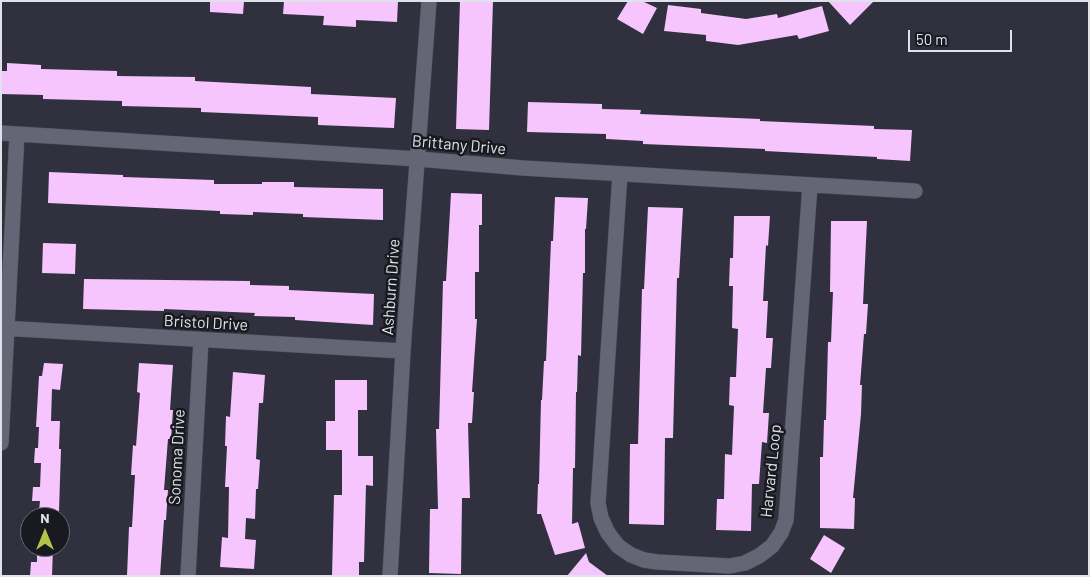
<!DOCTYPE html>
<style>
body{margin:0}
#map{position:relative;width:1090px;height:577px;overflow:hidden;background:#30303f;font-family:Barlow,sans-serif}
canvas{display:block}
.frame{position:absolute;inset:0;border:2px solid #e1e1ea;pointer-events:none}
.north{position:absolute;left:20px;top:507px;width:50px;height:50px;box-sizing:border-box;background:#191920;border:1px solid #696971;border-radius:50%;rotate:0deg;font-size:14px;font-weight:700;line-height:20px;text-align:center;color:#e1e1ea}
.north::after{content:'';display:block;margin:auto;width:18px;height:22px;background:#b4c24a;clip-path:polygon(50% 0,100% 100%,50% 72%,0 100%)}
.scale{position:absolute;left:908px;top:30px;width:104px;height:22px;box-sizing:border-box;border:2px solid #e1e1ea;border-top:0;padding-left:6px;font-size:15px;line-height:18px;white-space:nowrap;color:#e1e1ea;-webkit-text-stroke:4px #191920;paint-order:stroke}
</style>
<div id="map">
<canvas width="1090" height="577"></canvas>
<div class="frame"></div>
<div class="north">N</div>
<div class="scale">50 m</div>
</div>
<script>
const context = document.querySelector('canvas').getContext('2d');
context.lineJoin = 'round';
function fillPath(path, color) { context.fillStyle = color; context.fill(path, 'evenodd'); }
const poly = rows => new Path2D(rows.map(r => 'M' + r).join(''));
function trace(path, color, width, dash) { context.strokeStyle = color; context.lineWidth = width; context.lineCap = dash ? 'butt' : 'round'; context.setLineDash(dash || []); context.stroke(path); }
function write(font, color, halo, rows, align = 'center') {
  context.font = font + ' Barlow,sans-serif'; context.lineWidth = 5; context.setLineDash([]); context.textBaseline = 'middle'; context.strokeStyle = halo; context.fillStyle = color; for (const [text, x, y, turn = 0] of rows) {
    context.save(); context.translate(x, y); context.rotate((+turn || 0) * Math.PI / 180); context.textAlign = isNaN(turn) ? turn : align; if (halo) context.strokeText(text, 0, 0); context.fillText(text, 0, 0); context.restore();
  }
}
const building = poly([
 [210,1,244,1,243,14,210,12],
 [284,1,398,1,397,22,356,20,356,27,323,25,324,16,283,14],
 [460,1,493,1,489,130,456,129],
 [628,1,642,1,657,8,643,34,617,19],
 [828,1,874,1,850,25],
 [668,5,701,9,701,13,746,19,777,14,778,18,822,6,829,31,799,39,797,35,738,45,706,41,706,35,664,31],
 [7,63,41,65,41,69,117,71,117,76,195,77,195,81,311,87,311,94,396,98,394,128,318,125,318,117,201,112,201,108,122,106,122,101,43,99,43,95,1,94,1,71,7,71],
 [528,102,602,104,602,109,641,110,640,114,760,119,760,121,874,126,874,129,912,130,910,161,877,159,877,157,765,151,765,149,643,144,643,141,606,139,606,134,527,132],
 [49,172,123,175,123,177,214,180,214,184,262,184,262,182,294,182,294,187,383,189,383,220,303,217,303,214,253,212,253,215,220,214,220,211,48,203],
 [451,193,482,194,482,225,479,225,479,272,475,272,475,319,477,319,472,392,474,392,472,423,468,423,470,498,462,498,461,574,429,573,430,509,438,509,436,429,439,429,443,281,446,281],
 [555,197,588,198,586,229,585,229,585,273,583,273,581,356,578,355,577,392,576,392,575,468,573,468,572,524,578,522,585,548,555,555,541,514,537,514,538,484,539,484,541,400,542,400,544,361,546,361,551,241,553,241],
 [648,207,683,208,679,278,677,278,673,438,665,438,664,525,629,524,630,444,638,444,642,289,644,289],
 [734,216,770,216,768,246,766,245,763,301,768,301,766,338,773,338,771,368,766,368,763,413,769,413,767,443,762,442,759,484,752,484,751,531,716,530,717,499,724,499,725,454,732,455,734,406,729,405,730,377,736,377,738,329,732,328,733,286,729,286,730,258,733,258],
 [831,221,867,221,863,304,868,304,866,334,864,334,860,385,862,385,861,414,853,498,855,498,854,529,820,528,820,457,823,457,824,420,826,420,828,342,831,342,833,292,830,292],
 [43,243,76,244,75,274,42,273],
 [84,279,250,281,250,285,289,286,289,290,374,294,373,325,295,320,295,317,254,316,255,313,164,309,164,311,83,309],
 [44,363,63,364,60,390,52,389,51,421,60,421,59,449,61,449,59,511,39,511,40,501,32,501,33,487,40,487,41,463,34,463,35,448,38,448,39,427,36,427,39,376,42,376],
 [139,363,173,365,170,410,173,410,171,439,168,439,164,490,168,490,166,520,164,520,160,576,127,576,129,527,132,527,135,475,131,475,133,445,136,446,140,393,137,392],
 [233,372,265,375,263,403,259,403,256,459,260,460,258,489,256,489,255,519,246,518,245,539,256,540,254,569,220,567,222,537,228,538,229,487,225,487,227,446,225,446,226,416,230,417],
 [335,380,367,380,367,410,358,410,358,456,373,456,373,486,366,485,364,562,359,562,359,576,332,576,334,495,342,495,342,450,326,450,326,421,335,421],
 [824,535,845,548,831,573,810,559],
 [37,547,53,547,52,576,30,576,31,562,37,562],
 [586,553,589,562,608,576,567,576]
]);
const street = poly([
 [1,133,418,159,523,168,915,191],
 [620,174,598,503,601,518,608,533,618,546,631,555,644,560,657,562,730,566,745,563,759,556,772,546,781,533,786,520,810,185],
 [1,328,403,351],
 [1,443,17,134],
 [188,576,201,340],
 [390,576,403,351,429,1]
]);
const streetNames = [
 ["Brittany Drive",459,145,5],
 ["Ashburn Drive",391,287,-86],
 ["Bristol Drive",206,323,3],
 ["Sonoma Drive",177,457,-87],
 ["Harvard Loop",771,471,-84]
];
fillPath(building, '#f7c5fd');
trace(street, '#4d4c59', 16);
trace(street, '#656575', 15);
write('16px', '#e1e1ea', '#191920', streetNames);
</script>
